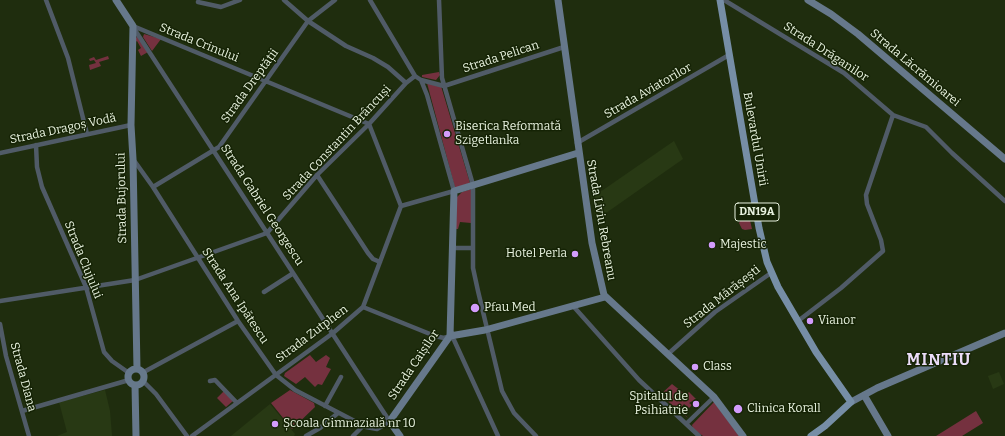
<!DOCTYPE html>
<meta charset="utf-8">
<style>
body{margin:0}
canvas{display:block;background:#1f2d0e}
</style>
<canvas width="1005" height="436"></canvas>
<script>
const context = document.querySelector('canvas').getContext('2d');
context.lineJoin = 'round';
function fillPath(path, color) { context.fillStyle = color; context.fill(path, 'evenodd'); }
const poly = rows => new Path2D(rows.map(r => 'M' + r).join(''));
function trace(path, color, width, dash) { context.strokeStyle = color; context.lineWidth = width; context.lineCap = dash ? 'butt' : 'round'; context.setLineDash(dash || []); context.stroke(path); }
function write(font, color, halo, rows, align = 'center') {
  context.font = font + ' Bitter,serif'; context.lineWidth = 3; context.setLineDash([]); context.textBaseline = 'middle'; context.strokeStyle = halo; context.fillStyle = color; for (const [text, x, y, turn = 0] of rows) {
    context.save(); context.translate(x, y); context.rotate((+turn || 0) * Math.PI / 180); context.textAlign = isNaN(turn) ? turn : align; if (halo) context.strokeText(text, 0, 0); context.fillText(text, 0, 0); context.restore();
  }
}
const built = poly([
 [674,141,683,159,596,220,591,195,603,190],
 [999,372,1004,384,993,389,988,376],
 [105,390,110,411,112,436,57,436,67,432,59,402],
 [270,404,295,434,294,436,231,436]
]);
const green = poly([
 [144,34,161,39,152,51,143,37],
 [137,36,148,52,141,56,138,50,141,48,137,41,134,43],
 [108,56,109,59,99,62,101,66,90,70,89,65,96,63,94,60,90,61,89,59,94,57,96,60],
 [439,72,440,75,436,80,422,77,422,75],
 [427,83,441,86,470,183,455,188],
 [472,189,471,223,460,222,458,229,455,229,454,200,462,192],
 [749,216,752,229,745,230,742,229,739,223,741,220],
 [310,355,316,362,326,355,330,358,326,367,331,369,322,385,318,384,315,387,305,377,296,384,284,376,285,373],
 [672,384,686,395,689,392,696,399,689,403,692,405,689,408,684,404,680,409,688,418,660,395],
 [290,390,314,403,315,407,292,429,271,403],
 [224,391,233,401,226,407,217,398],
 [714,402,739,436,703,436,693,429,692,425],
 [976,411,983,423,962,436,936,436]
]);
const street = poly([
 [46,0,68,58,87,134],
 [284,0,308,21,346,46,373,58,388,67,406,83],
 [370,0,415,76,421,80,444,86],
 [439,0,442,78,473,185,473,268,478,291,502,391,514,413,536,436],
 [724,0,844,73,893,115,926,127,952,153,1005,201],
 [198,2,221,7,240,0],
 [133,26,369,124],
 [444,86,564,47],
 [577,143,729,55],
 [36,145,37,167,42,187,86,287,104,352,112,361,129,373],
 [0,153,131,125],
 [133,159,153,187,238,321,276,375,295,390,366,427,377,429,390,422,133,27],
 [317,175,368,253,373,259,380,262],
 [153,187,219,147,308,21,335,0],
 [401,206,454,191,427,95,421,80],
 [452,248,473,248],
 [264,292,292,274],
 [0,301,135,280,267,233,317,175,369,124,406,83,415,76],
 [363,307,435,336,444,338,450,336,454,340,498,436],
 [574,307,639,380,699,436],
 [798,321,841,288,883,251,881,240,867,204,866,195,893,115],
 [0,324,6,356,29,436],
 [668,354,715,312,771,273],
 [142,373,238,321],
 [143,381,156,394,187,436],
 [210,381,215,380,237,403],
 [325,406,341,377],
 [22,411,129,380],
 [686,424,714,397],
 [192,436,333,333,363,307,401,206,369,124],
 [306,436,320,428,338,413],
 [353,436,363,426]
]);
const secondary = poly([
 [116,0,133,26,131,125,133,159,137,369],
 [558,0,592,243,604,295,714,397,743,436],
 [808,0,831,14,858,34,1005,159],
 [450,336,485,330,605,297],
 '128 377a8 8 0 1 1 16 0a8 8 0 1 1-16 0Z',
 [135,385,136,436],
 [864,395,888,436],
 [851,402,877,388,1005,333],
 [400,436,390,422,392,418,450,336,454,191,578,153]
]);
const primary = poly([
 [720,0,759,228,767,262,778,287,816,352,851,402,825,426,811,436]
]);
const markers = [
 [447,134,4,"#d39cfc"],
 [712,245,4,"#d39cfc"],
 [575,254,4,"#d39cfc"],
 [475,308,5,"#d39cfc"],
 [810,321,4,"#d39cfc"],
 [695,367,4,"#d39cfc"],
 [696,404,4,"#d39cfc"],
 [738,409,5,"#d39cfc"],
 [275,424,4,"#d39cfc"]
];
const shields = [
 [757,212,44]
];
const shieldNames = [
 ["DN19A",757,212]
];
const streetNames = [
 ["Strada Crinului",199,43,22],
 ["Strada Drăganilor",826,52,33],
 ["Strada Pelican",501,57,-18],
 ["Strada Lăcrămioarei",915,68,40],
 ["Strada Dreptății",250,86,-54],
 ["Strada Aviatorilor",648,91,-30],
 ["Strada Dragoș Vodă",63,129,-12],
 ["Bulevardul Unirii",755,139,80],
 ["Strada Constantin Brâncuși",337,143,-47],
 ["Strada Bujorului",122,198,-91],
 ["Strada Gabriel Georgescu",262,205,57],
 ["Strada Liviu Rebreanu",601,220,80],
 ["Strada Clujului",83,260,68],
 ["Strada Ana Ipătescu",235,296,57],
 ["Strada Mărășești",722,297,-38],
 ["Strada Zutphen",312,334,-37],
 ["Strada Caișilor",414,365,-56],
 ["Strada Diana",23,377,75]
];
const poiNames = [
 ["Biserica Reformată",455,127],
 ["Szigetlanka",455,141],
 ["Majestic",720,245],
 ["Hotel Perla",567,254,"right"],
 ["Pfau Med",484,308],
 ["Vianor",818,321],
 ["Class",703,367],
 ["Spitalul de",688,397,"right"],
 ["Psihiatrie",688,411,"right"],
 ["Clinica Korall",747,409],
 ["Școala Gimnazială nr 10",283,424]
];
const districtNames = [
 ["MINTIU",939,361]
];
fillPath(built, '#283914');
fillPath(green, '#75313f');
trace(street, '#505b67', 4.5);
trace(secondary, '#66788b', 7);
trace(primary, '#768ea6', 7);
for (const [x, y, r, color] of markers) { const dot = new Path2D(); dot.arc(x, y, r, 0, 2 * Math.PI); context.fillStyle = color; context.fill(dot); trace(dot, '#152305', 1.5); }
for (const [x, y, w] of shields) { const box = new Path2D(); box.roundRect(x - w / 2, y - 9, w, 18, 3); context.fillStyle = '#152305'; context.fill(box); trace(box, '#e8f2df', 1); }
write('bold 11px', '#e8f2df', null, shieldNames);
write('12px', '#e8f2df', '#152305', streetNames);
write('12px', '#e8f2df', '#152305', poiNames, 'left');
context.letterSpacing = '1px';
write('bold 16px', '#ebdcf8', '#152305', districtNames);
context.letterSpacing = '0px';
</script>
